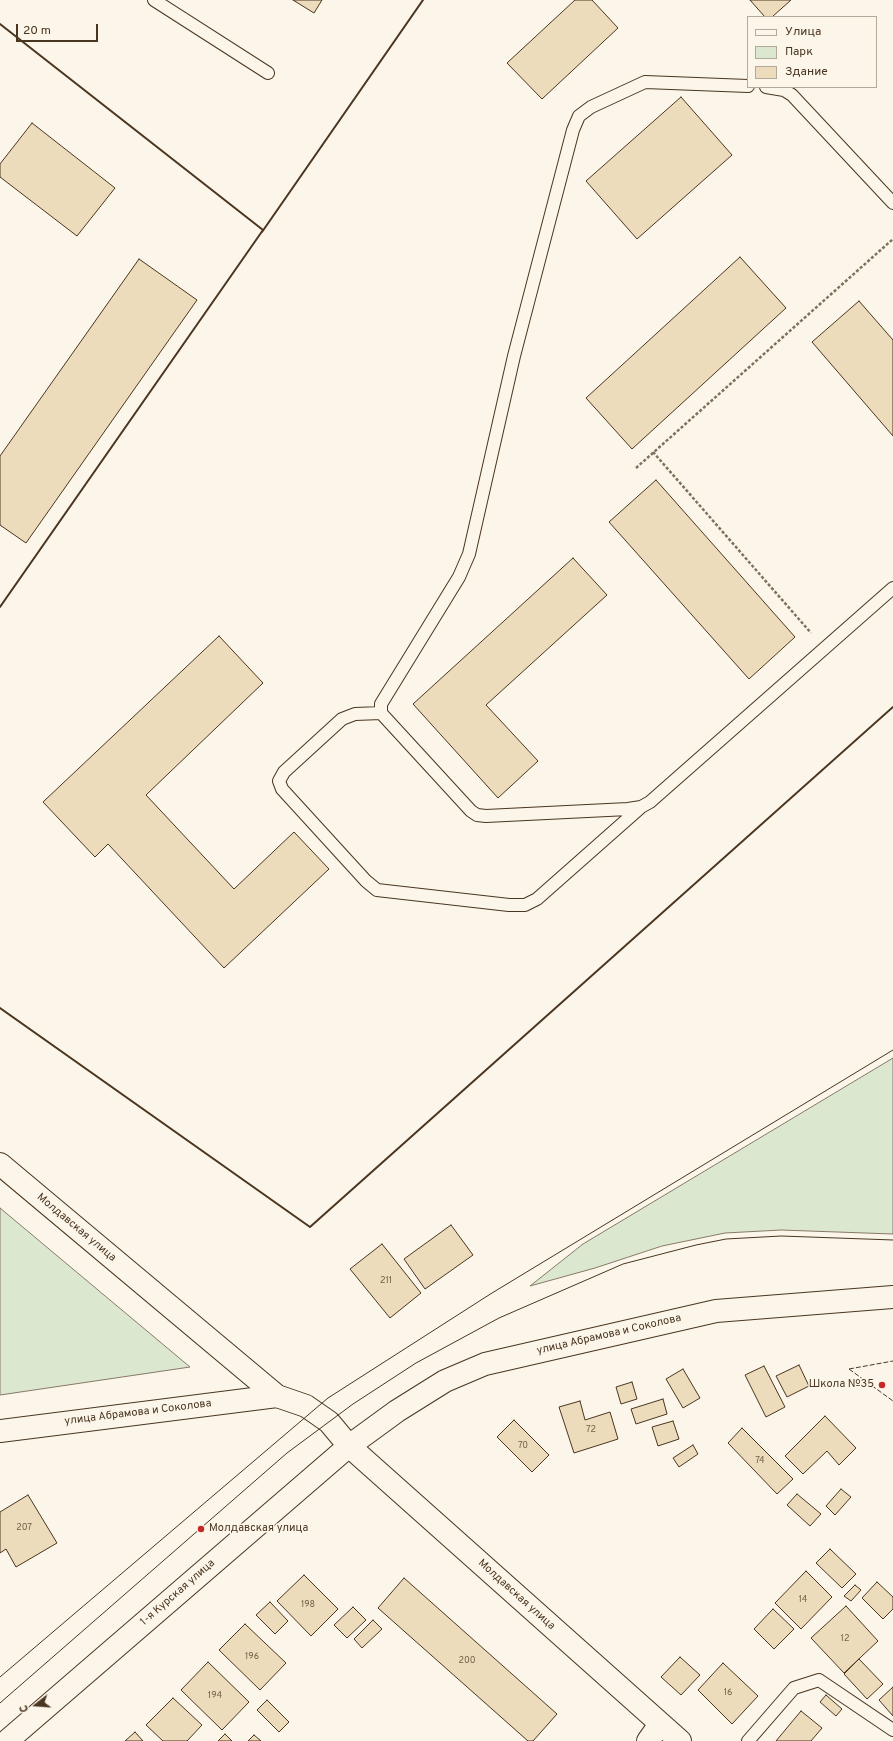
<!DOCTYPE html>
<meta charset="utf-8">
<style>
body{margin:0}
#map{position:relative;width:893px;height:1741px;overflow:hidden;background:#fbf6e9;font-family:Overpass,sans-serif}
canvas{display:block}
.legend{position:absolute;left:747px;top:16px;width:130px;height:72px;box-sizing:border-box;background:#fbf6e9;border:1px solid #b4a999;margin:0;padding:5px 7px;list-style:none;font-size:12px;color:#4a3520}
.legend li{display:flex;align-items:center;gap:8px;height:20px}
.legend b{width:20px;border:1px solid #b4a999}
.north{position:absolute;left:16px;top:1685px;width:40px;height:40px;-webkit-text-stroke:3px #fbf6e9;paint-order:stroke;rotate:253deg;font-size:11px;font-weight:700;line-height:16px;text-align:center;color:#4a3520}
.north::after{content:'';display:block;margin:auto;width:14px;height:18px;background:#4a3520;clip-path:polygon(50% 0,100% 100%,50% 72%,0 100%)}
.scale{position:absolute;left:16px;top:24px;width:82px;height:18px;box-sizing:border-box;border:2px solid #4a3520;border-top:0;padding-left:5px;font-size:12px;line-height:14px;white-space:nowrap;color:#4a3520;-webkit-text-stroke:3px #fbf6e9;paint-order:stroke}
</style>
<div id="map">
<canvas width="893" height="1741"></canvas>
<ul class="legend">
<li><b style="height:5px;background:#fbf6e9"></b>Улица</li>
<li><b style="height:11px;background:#dce7d0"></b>Парк</li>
<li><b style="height:11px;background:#ecdcbc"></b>Здание</li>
</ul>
<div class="north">С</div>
<div class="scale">20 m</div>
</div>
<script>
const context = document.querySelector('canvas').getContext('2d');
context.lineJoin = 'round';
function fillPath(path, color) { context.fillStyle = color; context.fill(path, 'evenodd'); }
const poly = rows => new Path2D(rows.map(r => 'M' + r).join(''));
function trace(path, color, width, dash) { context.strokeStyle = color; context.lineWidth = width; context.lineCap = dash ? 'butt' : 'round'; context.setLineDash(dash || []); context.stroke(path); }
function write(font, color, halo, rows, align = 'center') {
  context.font = font + ' Overpass,sans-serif'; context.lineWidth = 3; context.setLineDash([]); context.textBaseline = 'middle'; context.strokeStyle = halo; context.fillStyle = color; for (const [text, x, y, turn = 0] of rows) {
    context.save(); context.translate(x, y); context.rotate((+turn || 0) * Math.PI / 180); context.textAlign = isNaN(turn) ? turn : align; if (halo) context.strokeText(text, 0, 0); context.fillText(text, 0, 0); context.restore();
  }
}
const green = poly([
 [893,1058,893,1234,781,1230,725,1233,662,1246,595,1268,530,1286,583,1244,893,1058],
 [0,1208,190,1367,0,1395,0,1208]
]);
const building = poly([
 [293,0,322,0,314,13,293,0],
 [575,0,592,0,618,28,542,99,507,63,575,0],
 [750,0,791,0,772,17,765,17,750,0],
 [681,97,732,155,637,239,586,181,681,97],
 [32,123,115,188,77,236,0,177,0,164,32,123],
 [740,257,786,308,632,449,586,398,740,257],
 [139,259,197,300,26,543,0,525,0,456,139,259],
 [859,301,893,340,893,436,812,342,859,301],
 [656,480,795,637,749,679,609,522,656,480],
 [573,558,607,595,486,705,538,761,498,798,413,704,573,558],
 [219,636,263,683,146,795,234,889,294,832,329,869,224,968,108,844,95,857,43,802,219,636],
 [451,1225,473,1255,425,1289,404,1259,451,1225],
 [382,1244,421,1293,390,1318,350,1269,382,1244],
 [799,1365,809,1386,787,1397,776,1376,799,1365],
 [764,1366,785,1407,766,1417,745,1375,764,1366],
 [683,1369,700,1398,683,1408,666,1379,683,1369],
 [632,1382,637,1399,621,1404,616,1387,632,1382],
 [663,1399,667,1414,636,1424,631,1409,663,1399],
 [580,1401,585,1420,610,1412,618,1439,574,1453,559,1407,580,1401],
 [825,1416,856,1448,839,1465,827,1451,803,1474,785,1456,825,1416],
 [514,1420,549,1455,532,1472,497,1437,514,1420],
 [673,1421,679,1439,658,1446,652,1427,673,1421],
 [742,1428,793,1479,777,1494,728,1443,742,1428],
 [693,1445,698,1454,679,1467,673,1458,693,1445],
 [841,1489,851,1497,835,1515,826,1506,841,1489],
 [797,1494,821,1514,810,1526,787,1505,797,1494],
 [28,1495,57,1543,16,1567,6,1549,0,1553,0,1512,28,1495],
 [830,1549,856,1574,842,1588,816,1563,830,1549],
 [806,1571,832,1597,801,1629,775,1603,806,1571],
 [304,1575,338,1609,311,1636,277,1601,304,1575],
 [404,1578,557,1714,533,1741,528,1741,378,1608,404,1578],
 [877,1582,893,1597,893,1609,883,1619,862,1598,877,1582],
 [855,1585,861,1590,851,1601,844,1596,855,1585],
 [270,1602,288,1621,275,1634,256,1615,270,1602],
 [846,1606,878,1641,844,1673,811,1638,846,1606],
 [353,1607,366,1620,347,1638,334,1625,353,1607],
 [773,1609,794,1629,774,1649,754,1629,773,1609],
 [373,1620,382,1629,362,1648,354,1639,373,1620],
 [245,1624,286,1663,260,1690,219,1650,245,1624],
 [680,1657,700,1675,681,1695,661,1677,680,1657],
 [859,1659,883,1684,867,1699,844,1674,859,1659],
 [208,1662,249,1702,222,1730,181,1690,208,1662],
 [723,1663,758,1696,732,1724,698,1690,723,1663],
 [893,1687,893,1716,879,1700,893,1687],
 [826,1695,842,1709,836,1716,820,1702,826,1695],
 [173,1698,202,1725,187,1741,163,1741,146,1725,173,1698],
 [267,1700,289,1722,279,1732,257,1710,267,1700],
 [801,1711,822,1728,811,1741,776,1741,801,1711],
 [135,1732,143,1741,125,1741,135,1732],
 [225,1734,232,1741,218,1741,225,1734],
 [254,1735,261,1741,248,1741,254,1735]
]);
const path = poly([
 [653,452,811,633],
 [636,468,893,239]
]);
const service = poly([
 [154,0,268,73],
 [748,86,645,82,591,107,579,116,573,130,514,356,469,554,459,577,381,704,381,713,471,811,477,815,486,816,628,809,641,807,650,802,893,588],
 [766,87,784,90,792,95,893,203],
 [381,713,355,714,342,719,284,772,279,781,282,789,366,881,377,890,509,905,525,905,537,899,640,808],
 [748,1741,794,1688,819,1680,893,1730]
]);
const minor = poly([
 [0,1431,277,1396],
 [648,1741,660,1724]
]);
const tertiary = poly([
 [0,1164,277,1396,306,1406,329,1422,349,1446,680,1741],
 [7,1741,349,1446,397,1411,445,1381,485,1364,716,1311,893,1297]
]);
const tram = poly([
 [0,1677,328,1398,492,1293,893,1050],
 [0,1703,287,1453,353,1404,416,1363,499,1318,623,1264,696,1245,726,1239,781,1236,893,1240]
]);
const fence = poly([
 [849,1369,893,1401],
 [849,1369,893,1361]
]);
const wall = poly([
 [0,24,263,230,0,607],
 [262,232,423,0],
 [0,1008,310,1227,893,707]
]);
const markers = [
 [882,1385,4,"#c62828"],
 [201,1529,4,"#c62828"]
];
const numberNames = [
 ["211",386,1281],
 ["72",591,1430],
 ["70",523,1446],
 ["74",760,1461],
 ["207",24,1528],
 ["14",803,1600],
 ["198",308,1605],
 ["12",845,1639],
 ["196",252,1657],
 ["200",467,1661],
 ["16",728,1693],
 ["194",215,1696]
];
const streetNames = [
 ["Молдавская улица",76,1228,40],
 ["улица Абрамова и Соколова",609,1335,-13],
 ["улица Абрамова и Соколова",138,1413,-7],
 ["1-я Курская улица",178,1593,-41],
 ["Молдавская улица",516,1595,42]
];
const poiNames = [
 ["Школа №35",874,1385],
 ["Молдавская улица",209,1529,"left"]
];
fillPath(green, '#dce7d0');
trace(green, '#887966', 1);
fillPath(building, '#ecdcbc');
trace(building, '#4a3520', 1);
trace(service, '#4a3520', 14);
trace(minor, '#4a3520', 24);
trace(tertiary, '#4a3520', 24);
trace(path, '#7f6f5c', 2.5, [3, 2]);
trace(service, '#fbf6e9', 12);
trace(minor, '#fbf6e9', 22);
trace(tertiary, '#fbf6e9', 22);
trace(tram, '#4a3520', 1);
trace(fence, '#4a3520', 1, [5, 2]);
trace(wall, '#4a3520', 2);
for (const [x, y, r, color] of markers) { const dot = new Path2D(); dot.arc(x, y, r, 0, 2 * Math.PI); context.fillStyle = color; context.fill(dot); trace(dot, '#fbf6e9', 1.5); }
write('9px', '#725f47', null, numberNames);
write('11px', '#4a3520', '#fbf6e9', streetNames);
write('11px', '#4a3520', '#fbf6e9', poiNames, 'right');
</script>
